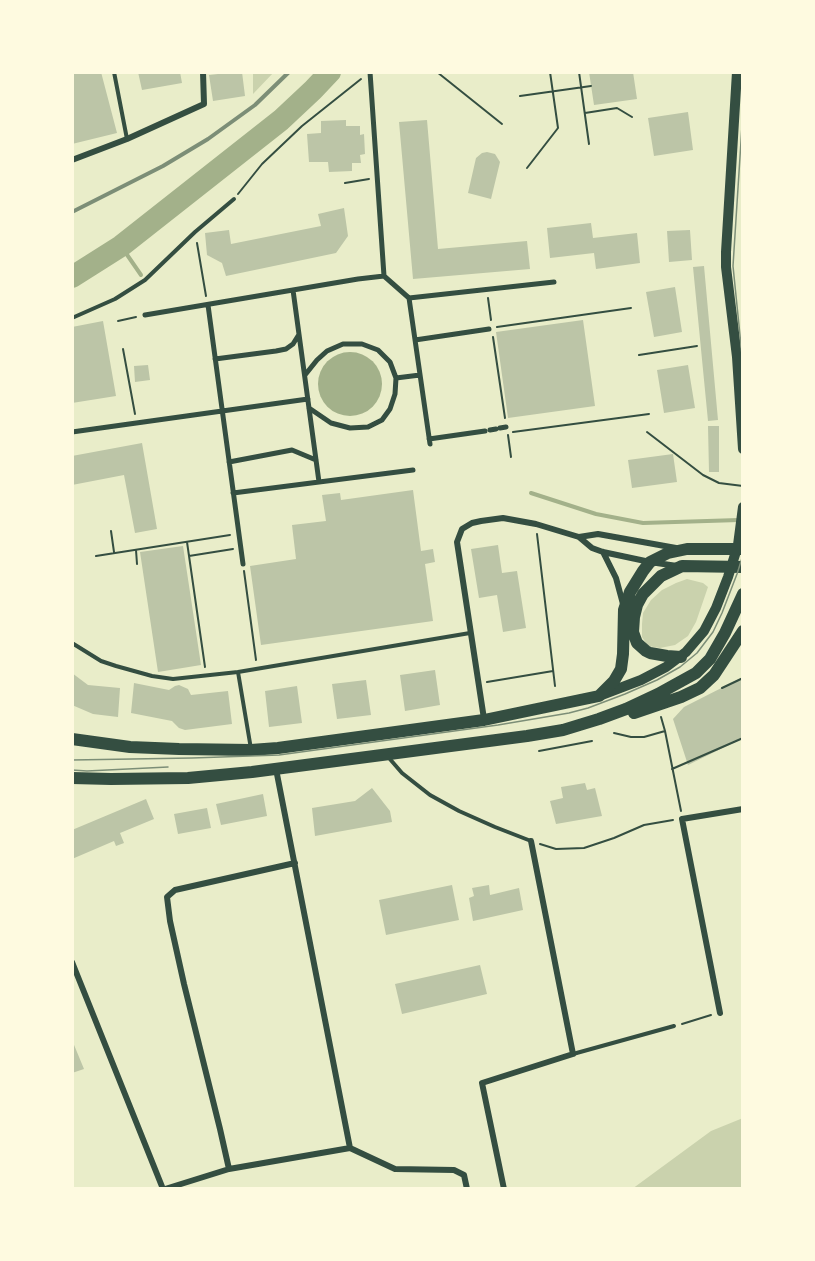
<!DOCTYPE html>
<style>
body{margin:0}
#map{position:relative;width:815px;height:1261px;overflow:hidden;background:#e9edc9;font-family:"Work Sans",sans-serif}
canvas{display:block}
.frame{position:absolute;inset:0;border:74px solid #fefae0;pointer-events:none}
</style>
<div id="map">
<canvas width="815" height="1261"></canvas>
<div class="frame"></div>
</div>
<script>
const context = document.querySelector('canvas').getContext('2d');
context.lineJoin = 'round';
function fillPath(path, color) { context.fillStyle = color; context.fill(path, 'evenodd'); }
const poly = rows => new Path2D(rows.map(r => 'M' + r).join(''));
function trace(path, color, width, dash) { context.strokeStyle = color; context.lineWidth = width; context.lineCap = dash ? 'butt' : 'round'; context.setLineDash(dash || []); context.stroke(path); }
const green = poly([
 [253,72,274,72,253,94],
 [687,579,703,583,708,587,696,622,688,636,675,645,660,648,648,646,642,637,642,624,643,613,651,600,662,590,676,583],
 [743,1118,743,1189,632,1189,711,1131]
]);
const water = poly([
 '318 384a32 32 0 1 1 64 0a32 32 0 1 1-64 0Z'
]);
const stream = poly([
 [121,246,141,275],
 [531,493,596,514,643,523,739,520]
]);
const river = poly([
 [72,277,121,246,281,120,313,90,330,72]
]);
const building = poly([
 [72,72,101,72,117,133,72,144],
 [138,72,180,72,182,83,142,90],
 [236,72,242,72,245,96,213,101,209,75],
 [589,72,633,72,637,99,594,105],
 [688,112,693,150,654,156,648,118],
 [346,120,346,126,360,126,360,135,364,134,365,154,360,155,361,163,352,163,352,171,329,172,328,162,309,162,307,134,321,133,321,121],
 [427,120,438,249,527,241,530,269,413,279,399,122],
 [487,152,495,154,500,162,491,199,468,193,476,158,482,153],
 [344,208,348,236,336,253,226,276,222,263,207,255,205,233,229,230,231,244,321,226,318,214],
 [591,223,593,238,637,233,640,263,596,269,594,253,550,258,547,228],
 [690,230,692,260,669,262,667,231],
 [704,266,718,420,708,421,693,267],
 [675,287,682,332,654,337,646,292],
 [583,320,595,406,508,418,496,332],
 [103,321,116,396,72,403,72,327],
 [148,365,150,380,135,382,134,366],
 [688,365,695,408,664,413,657,370],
 [708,426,719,426,719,472,709,472],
 [142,443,157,529,135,533,124,475,72,485,72,456],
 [673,454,677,482,632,488,628,460],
 [413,490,421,551,433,549,435,562,425,564,433,621,261,645,250,566,296,559,292,525,326,521,322,495,340,493,341,500],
 [498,545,502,573,517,571,526,628,503,632,497,595,479,598,471,549],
 [183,546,201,665,158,672,140,552],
 [435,670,440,705,405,711,400,675],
 [72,673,88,685,120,688,118,717,93,714,72,705],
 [743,677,743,738,688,765,673,719,684,707],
 [366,680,371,715,337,719,332,684],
 [134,683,169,690,175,686,179,685,188,689,191,695,228,691,232,724,185,730,179,728,172,721,131,713],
 [297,686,302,723,269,727,265,691],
 [585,783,587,790,595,788,602,816,556,824,550,801,563,798,561,787],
 [372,788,390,811,392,822,315,836,312,808,355,801],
 [263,794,267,816,221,825,216,804],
 [146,799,154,819,120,833,124,843,116,846,114,841,72,859,72,830],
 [207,808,211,828,178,834,174,814],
 [452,885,459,920,386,935,379,900],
 [489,885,490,895,519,888,523,910,473,921,469,898,474,896,472,888],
 [480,965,487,994,402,1014,395,984],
 [72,1040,84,1069,72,1073]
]);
const path = poly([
 [437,72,502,124],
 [579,72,589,144],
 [517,73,522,72],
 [520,96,591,86],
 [585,113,617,108,632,117],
 [527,168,558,128,550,72],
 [345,183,369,179],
 [238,194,262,164,302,126,361,79],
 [197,243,206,296],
 [488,298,491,320],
 [118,321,136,317],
 [497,327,631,308],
 [493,337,505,418],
 [123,349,135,414],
 [639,355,697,346],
 [513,432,649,414],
 [647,432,703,475,719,483,743,486],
 [508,435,511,457],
 [111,531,114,552],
 [537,534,555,686],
 [187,542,205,667],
 [136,550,137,564],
 [96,556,230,535],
 [189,556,233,549],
 [244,571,256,660],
 [487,682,553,671],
 [722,688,743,678],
 [661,717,665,731],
 [614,733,631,737,644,737,665,731,681,811],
 [539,751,592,741],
 [672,769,743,738],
 [540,844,556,849,584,848,614,838,644,825,673,820],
 [682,1024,711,1015]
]);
const service = poly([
 [114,72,127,139],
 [72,318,115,299,145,280,195,232,234,199],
 [72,643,101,661,116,666,152,676,173,679,238,672,470,633],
 [238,672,251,749],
 [389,758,402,773,430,795,459,811,495,827,531,841],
 [573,1054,674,1026]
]);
const pedestrian = poly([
 [370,72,384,276],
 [293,290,319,482],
 [409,298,430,444],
 [208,305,243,564],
 [145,315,358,279,384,276,409,298,554,282],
 [415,340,489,329],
 [215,359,276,351,286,349,293,344,298,336],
 [305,375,317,360,327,351,343,344,362,344,378,350,390,362,396,378,395,394,390,409,382,420,368,427,350,428,331,423,309,408],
 [396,378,420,375],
 [500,428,506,427],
 [490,430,496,429],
 [72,432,308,399],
 [429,439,485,431],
 [229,462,292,450,316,460],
 [233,493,413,470]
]);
const minor = poly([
 [72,160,127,139,204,104,203,72],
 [579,537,598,534,676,548],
 [603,552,616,578,623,604],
 [484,719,457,542,462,529,472,523,481,521,503,518,536,524,579,537,592,548,603,552,650,562,677,566],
 [276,769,350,1148],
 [72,962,163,1189],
 [720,1013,682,819,743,809],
 [229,1169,220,1129,184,984,170,921,167,897,175,890,295,863],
 [165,1189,229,1169,350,1148,395,1169,454,1170,464,1175,467,1189],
 [504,1189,482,1083,573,1054,531,841]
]);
const secondary = poly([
 [737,72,726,252,726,267,737,357,743,449],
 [599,696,641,680,666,667,686,652,704,631,716,608,728,577,738,545,743,507]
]);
const primary = poly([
 [681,657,667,656,650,653,646,651,637,643,633,632,634,617,637,605,643,594,661,576,682,566,743,567],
 [634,713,681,697,700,688,714,675,743,631],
 [72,739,130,747,179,749,251,750,278,748,484,720,599,696,614,681,621,669,623,654,624,610,630,592,643,571,650,562,668,553,687,549,743,549],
 [72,778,111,779,188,778,252,772,527,736,563,730,599,719,626,709,658,694,696,673,710,659,725,633,743,594]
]);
const tram = poly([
 [743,110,733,266,743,365],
 [72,760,192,758,279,755,498,725,569,713,588,708,625,694,657,680,680,667,697,653,713,632,722,613,737,574,743,555],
 [72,770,87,771,168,767]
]);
const rail = poly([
 [72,212,163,166,208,139,255,105,289,72]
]);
fillPath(green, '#cad2ad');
fillPath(water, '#a3b18a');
trace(stream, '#a3b18a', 4);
trace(river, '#a3b18a', 22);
fillPath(building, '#bcc5a7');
trace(path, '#344e41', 2);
trace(service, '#344e41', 4);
trace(pedestrian, '#344e41', 5);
trace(minor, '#344e41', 6);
trace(secondary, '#344e41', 10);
trace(primary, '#344e41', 12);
trace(tram, '#7c8e77', 1.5);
trace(rail, '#7c8e77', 4);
</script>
